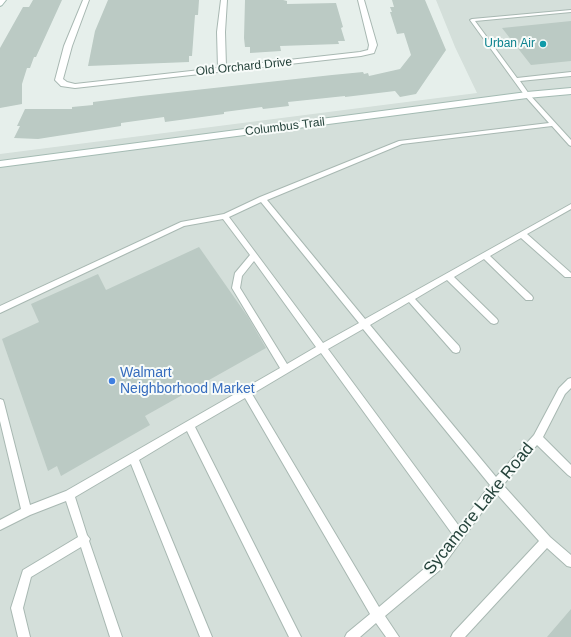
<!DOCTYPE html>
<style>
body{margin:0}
canvas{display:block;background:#e6efeb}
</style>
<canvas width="571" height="637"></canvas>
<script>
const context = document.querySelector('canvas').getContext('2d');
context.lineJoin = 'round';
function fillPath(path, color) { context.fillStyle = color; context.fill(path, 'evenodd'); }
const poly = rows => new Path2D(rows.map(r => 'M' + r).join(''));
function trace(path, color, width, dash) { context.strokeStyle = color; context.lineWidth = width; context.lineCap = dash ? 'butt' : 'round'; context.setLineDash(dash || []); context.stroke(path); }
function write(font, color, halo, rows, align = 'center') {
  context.font = font + ' Helvetica,sans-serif'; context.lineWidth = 4; context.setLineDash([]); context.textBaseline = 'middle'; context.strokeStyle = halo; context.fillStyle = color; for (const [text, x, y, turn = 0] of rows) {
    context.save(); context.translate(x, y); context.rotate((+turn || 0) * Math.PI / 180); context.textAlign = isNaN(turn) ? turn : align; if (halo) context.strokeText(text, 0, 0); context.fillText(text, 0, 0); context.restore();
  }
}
const built = poly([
 [436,0,571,0,571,637,0,637,0,154,477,93,455,47]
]);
const building = poly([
 [33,0,62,0,36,57,34,57,30,68,27,68,22,84,22,104,0,108,0,48,23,7,29,7],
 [108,0,199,0,198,15,195,15,192,56,189,56,189,62,88,66,95,31],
 [245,0,283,0,287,1,287,4,336,3,343,27,341,28,345,41,338,41,339,44,280,46,281,51,250,53,250,47,245,47,244,38],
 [392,0,425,0,446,50,416,94,400,97,395,91,345,97,345,96,288,102,289,106,263,109,262,107,224,112,224,114,165,122,164,117,121,123,121,126,38,139,14,138,20,126,17,126,25,109,72,109,72,107,93,105,93,102,141,96,332,75,363,72,364,74,368,73,369,76,400,69,411,55,404,33,397,34,390,12,392,12,390,7,394,7],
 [571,21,571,61,531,65,502,28],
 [199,247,248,317,266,348,145,416,150,425,61,476,57,466,48,471,2,339,39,322,31,304,98,274,106,290],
 [571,609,571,637,547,637]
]);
const lane = poly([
 [571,10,571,12,475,21,517,78,571,72,571,76,520,81,529,94,571,140,571,146,569,145,552,126,402,144,267,200,365,319,571,204,571,209,527,234,571,273,571,277,565,277,521,238,490,256,532,296,533,298,532,300,526,300,484,259,454,277,497,319,498,321,497,323,494,324,491,323,447,280,415,299,459,346,460,349,459,352,456,353,453,352,409,302,370,325,496,477,534,435,559,388,568,379,571,378,571,388,565,394,543,437,571,465,571,477,568,475,537,445,503,485,550,537,571,555,571,567,567,566,547,548,465,637,451,637,453,633,539,541,496,493,440,570,385,616,399,637,386,637,376,623,360,637,345,637,347,633,370,614,245,398,195,427,301,637,289,637,187,431,139,460,212,637,200,637,131,464,75,497,87,535,90,539,89,541,122,637,110,637,81,547,31,577,23,608,30,637,18,637,11,608,23,570,78,537,66,501,30,515,0,530,0,520,21,509,0,421,0,399,3,400,4,403,30,505,66,491,280,368,232,288,235,273,250,255,223,219,184,226,0,313,0,306,181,222,224,214,260,197,399,141,549,123,525,96,470,20,472,19,571,10],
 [261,202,359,323,323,343,229,217,261,202],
 [254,261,316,347,287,364,240,288,242,276,254,261],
 [363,329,490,485,459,526,328,349,363,329],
 [321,353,453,535,432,562,379,607,252,394,321,353]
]);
const street = poly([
 [83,0,89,0,72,46,63,79,67,82,75,84,218,68,217,32,221,0,227,0,225,32,226,67,360,52,368,50,369,45,358,0,364,0,377,45,374,53,361,56,75,88,61,86,55,80,64,46,83,0]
]);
const secondary = poly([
 [0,0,6,0,2,5,0,6,0,0],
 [571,88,571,94,527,98,0,167,0,161,527,92,571,88]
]);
const markers = [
 [543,44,4,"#0f9aa8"],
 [112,381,4,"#3f7fe0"]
];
const farCulturenames = [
 ["Urban Air",535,44]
];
const farStreetnames = [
 ["Old Orchard Drive",244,67,-6],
 ["Columbus Trail",285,127,-7]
];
const shopNames = [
 ["Walmart",120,373],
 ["Neighborhood Market",120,389]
];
const nearStreetnames = [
 ["Sycamore Lake Road",479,509,-51]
];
fillPath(built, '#d4dfda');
fillPath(building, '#bbcac4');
trace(lane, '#a8b8b2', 2);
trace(street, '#a8b8b2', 2);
trace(secondary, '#a4bbb3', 2);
fillPath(lane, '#fff');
fillPath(street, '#fff');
fillPath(secondary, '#fff');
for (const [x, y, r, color] of markers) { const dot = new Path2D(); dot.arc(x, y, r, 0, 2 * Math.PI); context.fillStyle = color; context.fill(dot); trace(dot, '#f7fbf9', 1.5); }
write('12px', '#0d838f', '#f7fbf9', farCulturenames, 'right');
write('12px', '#24423a', '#f7fbf9', farStreetnames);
write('14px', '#366cbe', '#f7fbf9', shopNames, 'left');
write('17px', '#24423a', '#f7fbf9', nearStreetnames);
</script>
